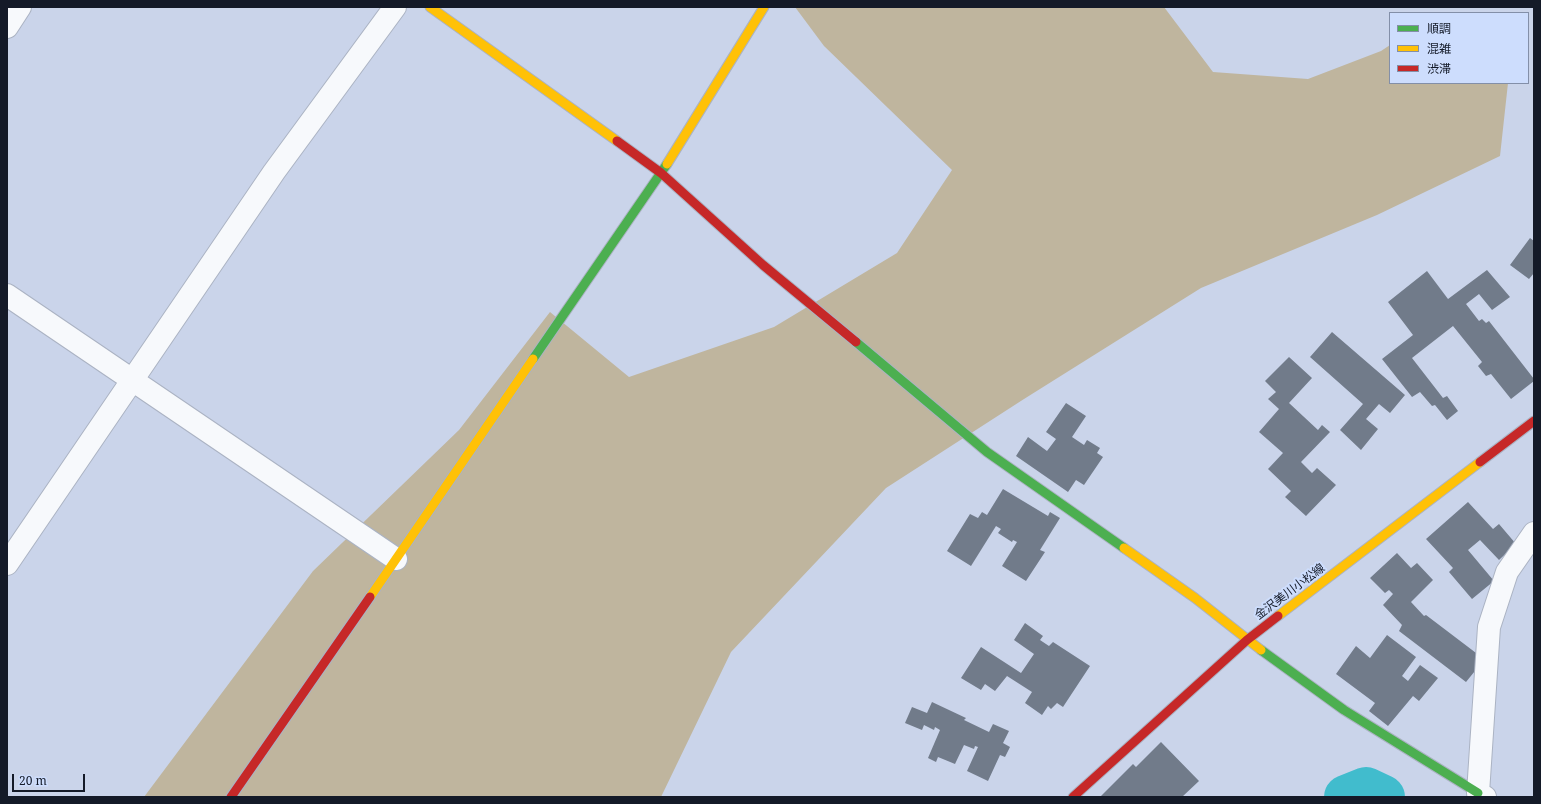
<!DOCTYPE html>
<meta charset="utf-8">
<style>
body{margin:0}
#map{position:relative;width:1541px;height:804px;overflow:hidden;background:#cad4ea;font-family:"Noto Serif","Noto Sans JP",serif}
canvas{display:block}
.frame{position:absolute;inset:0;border:8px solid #141a28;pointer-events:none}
.legend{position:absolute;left:1389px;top:12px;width:140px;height:72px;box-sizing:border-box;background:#cdddfd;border:1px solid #838fa8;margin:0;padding:5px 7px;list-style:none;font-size:12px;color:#141a28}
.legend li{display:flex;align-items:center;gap:8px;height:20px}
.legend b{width:20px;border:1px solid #838fa8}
.scale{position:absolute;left:12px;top:774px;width:73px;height:18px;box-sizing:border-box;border:2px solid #141a28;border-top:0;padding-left:5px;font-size:12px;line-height:14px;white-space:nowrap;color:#141a28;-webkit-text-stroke:3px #cdddfd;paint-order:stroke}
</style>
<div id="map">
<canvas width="1541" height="804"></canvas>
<div class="frame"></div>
<ul class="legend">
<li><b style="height:5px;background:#4caf50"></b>順調</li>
<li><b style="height:5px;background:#ffc107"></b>混雑</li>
<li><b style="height:5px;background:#c62828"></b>渋滞</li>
</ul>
<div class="scale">20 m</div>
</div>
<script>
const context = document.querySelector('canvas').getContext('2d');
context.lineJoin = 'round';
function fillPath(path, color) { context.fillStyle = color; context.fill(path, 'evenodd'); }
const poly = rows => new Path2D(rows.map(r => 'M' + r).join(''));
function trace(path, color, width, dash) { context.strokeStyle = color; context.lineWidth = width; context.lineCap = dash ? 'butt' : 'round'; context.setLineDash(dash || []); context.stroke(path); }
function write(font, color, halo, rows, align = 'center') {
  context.font = font + ' "Noto Serif","Noto Sans JP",serif'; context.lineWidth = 4; context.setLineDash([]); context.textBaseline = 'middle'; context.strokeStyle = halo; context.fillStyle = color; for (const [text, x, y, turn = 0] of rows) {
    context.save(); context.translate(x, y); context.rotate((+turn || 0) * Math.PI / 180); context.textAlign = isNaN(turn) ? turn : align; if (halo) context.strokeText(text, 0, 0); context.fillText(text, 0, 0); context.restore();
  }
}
const green = poly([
 [795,7,1164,7,1213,72,1308,79,1381,51,1390,45,1390,83,1508,83,1500,156,1377,215,1201,288,1024,399,886,488,731,652,661,797,144,797,313,571,459,430,550,312,629,377,774,327,897,253,952,170,824,46]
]);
const river = poly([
 [1346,797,1366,789,1383,797]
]);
const building = poly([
 [1530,238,1534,241,1534,273,1529,279,1510,265],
 [1487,270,1510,297,1492,310,1479,294,1466,304,1479,321,1482,319,1486,323,1489,321,1534,379,1534,381,1511,399,1491,374,1486,376,1478,366,1482,362,1453,326,1412,358,1443,398,1447,396,1458,411,1447,420,1435,405,1432,406,1420,392,1412,397,1382,359,1413,335,1388,302,1427,271,1448,299],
 [1332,332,1405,395,1390,413,1379,404,1366,419,1378,429,1361,450,1340,430,1363,404,1310,357],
 [1289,357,1312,378,1289,403,1318,430,1322,425,1330,432,1301,462,1312,473,1317,468,1336,485,1306,516,1285,497,1291,491,1268,469,1283,453,1259,432,1279,409,1268,399,1276,392,1265,381],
 [1066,403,1086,416,1072,437,1084,445,1087,440,1100,448,1097,453,1103,457,1084,485,1076,480,1068,492,1016,456,1028,437,1047,451,1056,439,1046,432],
 [1003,489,1048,516,1050,512,1060,518,1040,550,1045,552,1026,581,1002,566,1017,542,1013,540,1012,542,998,533,1001,529,996,526,971,566,947,551,970,514,978,518,982,512,987,515],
 [1468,502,1493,529,1499,524,1516,544,1499,560,1480,540,1468,550,1494,581,1472,599,1449,572,1453,568,1426,539],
 [1397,553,1411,568,1417,563,1433,580,1411,602,1424,616,1426,615,1480,656,1475,662,1479,666,1466,682,1399,631,1402,625,1383,605,1393,594,1389,590,1385,593,1370,578],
 [1025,623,1043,636,1040,640,1049,646,1053,642,1090,666,1063,707,1057,703,1051,709,1048,706,1042,715,1025,703,1032,692,1007,676,995,691,985,684,981,690,961,678,981,647,1021,673,1034,654,1014,640],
 [1387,635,1416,657,1402,676,1408,681,1420,665,1438,678,1419,701,1413,696,1388,726,1369,711,1375,703,1336,674,1356,646,1370,658],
 [932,702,966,718,964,720,989,732,993,724,1009,731,1003,743,1010,747,1005,757,1000,755,988,781,967,771,978,747,975,746,974,749,964,745,955,764,938,757,936,762,928,758,940,730,935,727,934,730,924,725,922,730,905,723,912,707,927,713],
 [1161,742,1199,781,1182,797,1100,797,1133,764,1136,767]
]);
const street = poly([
 [7,27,20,7],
 [7,295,396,559],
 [7,564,274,172,395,7],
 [1485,797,1478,793,1489,627,1507,572,1534,533]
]);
const fast = poly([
 [856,342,987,452,1124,548],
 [533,359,667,164],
 [1261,650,1344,710,1478,793]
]);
const slow = poly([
 [430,7,617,141],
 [667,164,764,7],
 [1124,548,1195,598,1261,650],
 [370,597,533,359],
 [1278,616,1480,462]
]);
const jam = poly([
 [617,141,661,173,763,265,856,342],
 [1480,462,1534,421],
 [231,797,370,597],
 [1073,797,1247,640,1278,616]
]);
const streetNames = [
 ["金沢美川小松線",1290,592,-37]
];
fillPath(green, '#bfb59e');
trace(river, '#41bccd', 44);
fillPath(building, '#717b8a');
trace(street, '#abb3c3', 24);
trace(fast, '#abb3c3', 11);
trace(slow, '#abb3c3', 11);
trace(jam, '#abb3c3', 11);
trace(street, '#f7f9fc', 22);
trace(fast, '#4caf50', 9);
trace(slow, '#ffc107', 9);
trace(jam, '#c62828', 9);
write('12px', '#141a28', '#cdddfd', streetNames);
</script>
